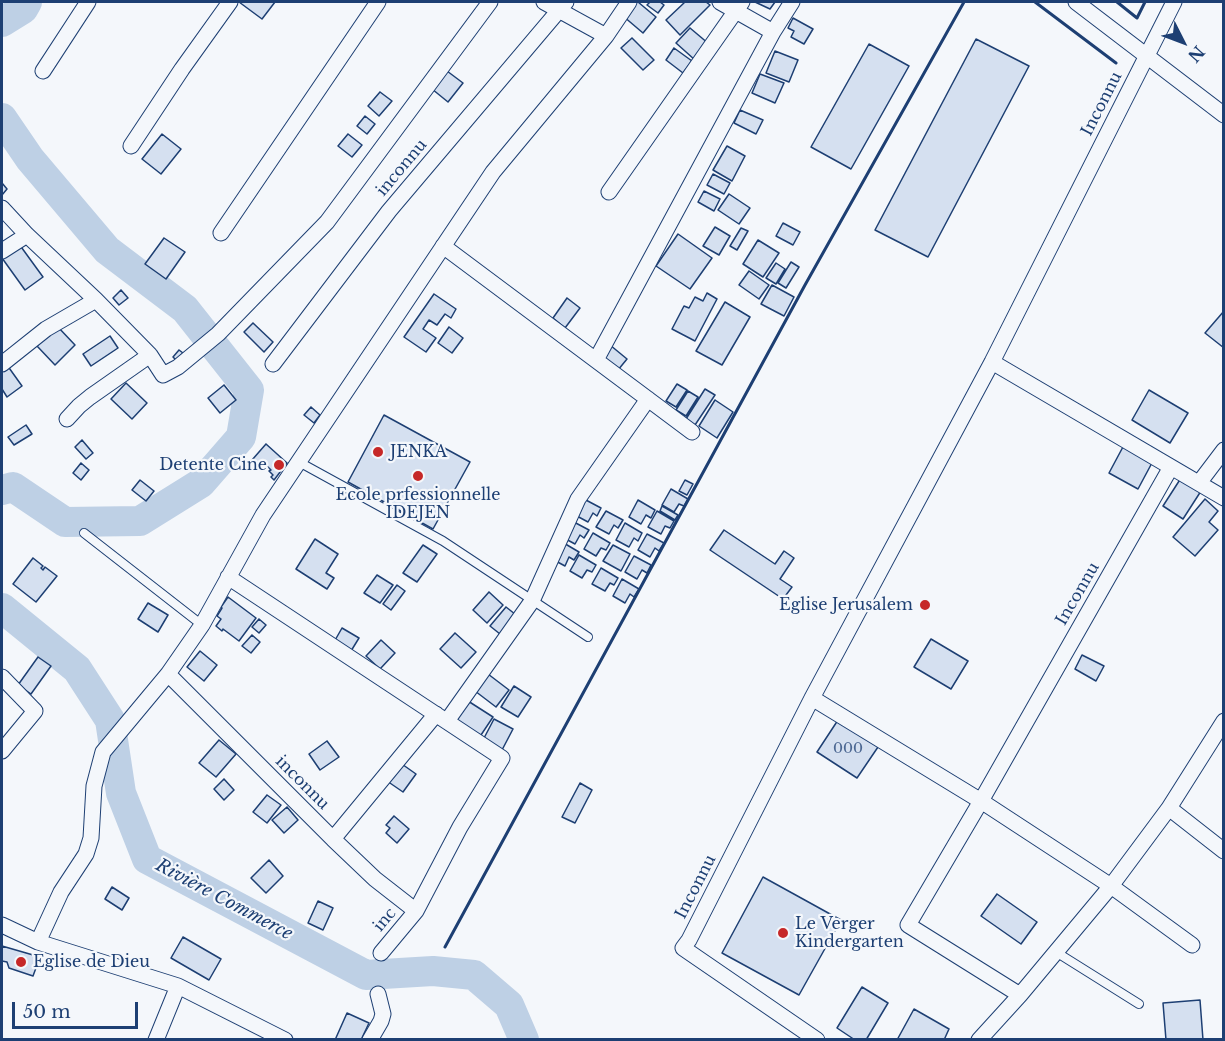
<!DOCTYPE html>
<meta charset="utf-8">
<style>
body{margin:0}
#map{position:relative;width:1225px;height:1041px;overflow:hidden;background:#f4f7fb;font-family:"Libre Baskerville",serif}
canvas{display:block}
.frame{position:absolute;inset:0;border:3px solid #1d3f73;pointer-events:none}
.north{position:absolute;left:1153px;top:12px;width:60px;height:60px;-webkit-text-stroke:4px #f4f7fb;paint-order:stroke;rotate:132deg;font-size:16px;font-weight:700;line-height:24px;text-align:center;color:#1d3f73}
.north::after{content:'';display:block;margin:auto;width:21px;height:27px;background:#1d3f73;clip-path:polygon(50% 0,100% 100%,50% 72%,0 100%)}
.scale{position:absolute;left:12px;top:1002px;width:126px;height:27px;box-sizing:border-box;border:3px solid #1d3f73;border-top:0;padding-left:8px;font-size:18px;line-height:21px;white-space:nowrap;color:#1d3f73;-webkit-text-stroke:4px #f4f7fb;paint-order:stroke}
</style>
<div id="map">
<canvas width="1225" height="1041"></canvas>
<div class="frame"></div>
<div class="north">N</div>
<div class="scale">50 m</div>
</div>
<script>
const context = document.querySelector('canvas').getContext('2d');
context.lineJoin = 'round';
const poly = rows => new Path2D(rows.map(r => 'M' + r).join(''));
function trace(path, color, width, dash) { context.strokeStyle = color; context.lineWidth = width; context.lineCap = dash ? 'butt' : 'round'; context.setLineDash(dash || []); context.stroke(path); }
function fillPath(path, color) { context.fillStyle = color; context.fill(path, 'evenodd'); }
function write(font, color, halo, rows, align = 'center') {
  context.font = font + ' "Libre Baskerville",serif'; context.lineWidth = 4.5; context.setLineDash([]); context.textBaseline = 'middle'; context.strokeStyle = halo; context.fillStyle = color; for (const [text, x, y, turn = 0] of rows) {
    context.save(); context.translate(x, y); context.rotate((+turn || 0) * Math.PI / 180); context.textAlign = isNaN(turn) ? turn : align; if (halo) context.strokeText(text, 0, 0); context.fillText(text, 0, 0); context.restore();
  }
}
const river = poly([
 [2,22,23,9,27,2],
 [2,118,30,159,107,250,185,309,249,390,241,437,201,483,140,521,65,522,13,487,2,490],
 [2,608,77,669,110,720,121,793,147,859,366,975,433,971,474,975,509,1005,524,1040]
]);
const building = poly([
 [239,2,275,2,262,19,239,2],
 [635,2,638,2,656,17,643,33,623,16,635,2],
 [650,2,660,2,664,5,658,13,647,5,650,2],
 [685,2,706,2,710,5,680,35,666,20,685,2],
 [755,2,775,2,770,9,755,2],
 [793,18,813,29,804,44,791,37,794,31,788,28,793,18],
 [690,28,709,44,695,60,676,43,690,28],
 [632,38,654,60,643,70,621,48,632,38],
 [976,39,1029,66,928,257,875,230,976,39],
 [869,44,909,66,851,169,811,147,869,44],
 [674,48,692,61,683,73,666,60,674,48],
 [775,51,798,60,789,82,766,73,775,51],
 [447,71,463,83,448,102,432,89,447,71],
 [760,74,784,83,775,103,752,93,760,74],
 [380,92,392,101,379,116,368,106,380,92],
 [740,110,763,120,756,134,734,123,740,110],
 [365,116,375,124,367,134,357,126,365,116],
 [162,134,181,149,161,174,142,159,162,134],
 [348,134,362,145,352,157,338,146,348,134],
 [727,146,745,156,732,181,713,170,727,146],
 [713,174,730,183,724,194,707,185,713,174],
 [2,183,7,189,2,195,2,183],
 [704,191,720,199,714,211,698,202,704,191],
 [729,194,750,208,739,224,718,210,729,194],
 [783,223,800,232,793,245,776,236,783,223],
 [715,227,730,236,719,255,703,246,715,227],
 [741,228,748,231,737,250,730,246,741,228],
 [678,234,712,258,690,289,656,266,678,234],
 [164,238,185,252,166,279,145,264,164,238],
 [758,240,779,253,763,277,743,264,758,240],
 [19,244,43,277,25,290,2,258,19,244],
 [791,262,799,267,786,288,778,283,791,262],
 [776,263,785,269,776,284,766,278,776,263],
 [749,271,769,285,759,299,739,285,749,271],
 [772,285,794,297,784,316,761,304,772,285],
 [121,290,128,298,119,305,113,298,121,290],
 [707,293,717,299,695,341,672,329,684,306,689,308,695,297,703,301,707,293],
 [434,294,456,309,451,318,445,314,437,325,429,320,423,329,436,338,426,352,404,337,434,294],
 [567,298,580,308,565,328,553,318,567,298],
 [725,302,750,317,722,365,696,351,725,302],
 [1224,311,1224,348,1205,333,1224,311],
 [253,323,273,342,264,352,244,332,253,323],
 [57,326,75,345,55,365,37,346,57,326],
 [449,327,463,338,452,353,438,343,449,327],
 [110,336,118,348,91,366,83,354,110,336],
 [610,345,627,359,618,370,601,356,610,345],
 [179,350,183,353,176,360,173,357,179,350],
 [7,365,22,386,7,397,2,389,2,369,7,365],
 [126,383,147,403,132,419,111,399,126,383],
 [677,384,687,390,676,407,666,401,677,384],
 [224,385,236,400,220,413,208,398,224,385],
 [705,389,715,395,695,425,686,419,705,389],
 [1149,390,1188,413,1170,443,1132,420,1149,390],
 [688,391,698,397,686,416,676,410,688,391],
 [715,400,733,412,717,438,699,426,715,400],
 [311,407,320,415,314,423,304,415,311,407],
 [384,415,470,462,433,529,348,482,384,415],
 [26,425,32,434,14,445,8,437,26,425],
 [82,440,93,453,86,459,75,447,82,440],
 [266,444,287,463,274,480,271,477,273,475,269,471,271,470,268,467,267,467,265,466,262,468,252,460,266,444],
 [1124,445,1153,461,1138,489,1109,473,1124,445],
 [81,463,89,470,81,480,73,473,81,463],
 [1181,478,1201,491,1183,519,1163,506,1181,478],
 [140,480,154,491,146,501,132,490,140,480],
 [685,480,693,484,687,495,679,491,685,480],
 [671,489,688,499,684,506,679,504,674,512,662,505,671,489],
 [584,499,601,508,597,516,593,513,588,522,575,515,584,499],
 [1205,499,1218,511,1209,522,1218,530,1195,556,1173,537,1205,499],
 [638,500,655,510,651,518,646,515,641,524,629,517,638,500],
 [662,506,678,515,675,520,660,511,662,506],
 [606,511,623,520,618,528,614,525,609,534,596,527,606,511],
 [657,511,674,521,670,528,665,526,661,534,648,527,657,511],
 [572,521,589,530,584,538,580,535,575,544,562,537,572,521],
 [625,523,642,533,638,541,634,538,629,547,616,540,625,523],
 [724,530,775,564,784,551,794,558,780,579,792,587,783,599,710,550,724,530],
 [593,533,610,543,606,550,601,548,596,556,584,549,593,533],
 [647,534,664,543,659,551,655,548,650,557,638,550,647,534],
 [315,539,338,554,326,573,334,578,327,589,296,569,315,539],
 [562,542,579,552,574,560,569,557,565,566,552,559,562,542],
 [423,545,437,554,417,582,403,573,423,545],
 [613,545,630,554,621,571,603,561,613,545],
 [579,555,596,565,592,572,587,570,582,578,570,571,579,555],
 [634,556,651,565,647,573,642,570,637,579,625,572,634,556],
 [33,558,43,566,41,568,43,570,45,567,57,576,36,602,13,584,33,558],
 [601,568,618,578,614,585,610,583,605,591,592,584,601,568],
 [377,575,393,585,380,603,364,593,377,575],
 [622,579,639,589,634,597,630,594,625,603,613,596,622,579],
 [397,585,405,591,391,610,383,604,397,585],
 [489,592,503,605,487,623,473,610,489,592],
 [228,597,256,618,239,641,223,629,222,631,216,626,221,619,217,616,222,608,221,607,228,597],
 [148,603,168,615,158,632,138,619,148,603],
 [506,607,520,618,505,638,490,626,506,607],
 [259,619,266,625,259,633,252,627,259,619],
 [342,628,359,638,351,651,334,642,342,628],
 [455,633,476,652,461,668,440,649,455,633],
 [252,635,260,642,251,653,242,646,252,635],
 [931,639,968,661,951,689,914,667,931,639],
 [381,640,395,653,380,669,366,656,381,640],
 [200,651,217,665,204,681,187,667,200,651],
 [1082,655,1104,666,1096,681,1075,669,1082,655],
 [38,657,51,666,31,694,18,685,38,657],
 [488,674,509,690,496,707,475,691,488,674],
 [514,686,531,697,518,717,501,707,514,686],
 [468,701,493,717,479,738,454,721,468,701],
 [494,719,513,729,502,750,483,740,494,719],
 [838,720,878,747,857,778,817,752,838,720],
 [219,740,236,754,216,777,199,763,219,740],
 [327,741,339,757,320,770,309,754,327,741],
 [399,762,416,774,403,792,387,781,399,762],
 [224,779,234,790,224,800,214,789,224,779],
 [580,783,592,790,575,823,562,817,580,783],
 [267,795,281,805,267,823,253,812,267,795],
 [287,807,298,820,284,833,272,820,287,807],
 [394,816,409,829,397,843,386,833,390,828,386,825,394,816],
 [269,860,283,876,266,893,251,878,269,860],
 [763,877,841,920,799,995,722,953,763,877],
 [112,887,129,898,122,910,105,899,112,887],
 [997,894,1037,922,1021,944,981,916,997,894],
 [318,901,333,908,323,930,308,923,318,901],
 [183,937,221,959,209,980,171,958,183,937],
 [2,946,40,957,33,976,9,968,7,962,2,961,2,946],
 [862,987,888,1003,866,1040,855,1040,837,1028,862,987],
 [1200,1000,1203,1040,1166,1040,1163,1003,1200,1000],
 [914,1009,949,1029,944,1040,897,1040,914,1009],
 [347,1013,369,1023,361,1040,335,1040,347,1013]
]);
const lane = poly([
 [299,462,443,541,588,637],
 [84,533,202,625],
 [1056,952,1139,1004]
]);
const street = poly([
 [544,2,606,36],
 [720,2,773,32],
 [1076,2,1224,115],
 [43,71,88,2],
 [131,146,182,69,230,2],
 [609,192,742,2],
 [2,208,27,235,96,300,150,355],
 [221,233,378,2],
 [443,246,692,432],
 [2,251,27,235],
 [596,360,773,32,792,2],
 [992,362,1224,498],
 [2,364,46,329,96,300],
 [273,364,389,211,566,2],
 [67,419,79,406,90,397,150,355,163,375,178,367,218,334,327,222,490,2],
 [1199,483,1224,450],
 [228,577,502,758,460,827,416,911,381,953],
 [168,674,333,839,375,879,416,911],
 [2,677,35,711,2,751],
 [812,698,981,801,1111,886,1192,945],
 [447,721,532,601,578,499,648,399],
 [1169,808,1224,851],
 [333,839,436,714],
 [2,925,38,942,178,986,285,1040],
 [38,942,61,892,86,854,91,838,94,786,103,752,168,674,202,625,263,515,493,172,606,36,629,2],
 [1020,995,908,925,981,801,1171,467],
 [156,1040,178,986],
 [370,1040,381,1021,383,1014,378,994],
 [817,1040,683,948,689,940,812,698,992,362,1174,2],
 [979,1040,1020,995,1111,886,1169,808,1224,721]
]);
const wall = poly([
 [1035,2,1116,63],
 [1117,2,1137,18,1145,2],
 [445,947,805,285,964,2]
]);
const markers = [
 [378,452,6,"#c62828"],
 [279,465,6,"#c62828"],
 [418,476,6,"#c62828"],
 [925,605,6,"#c62828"],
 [783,933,6,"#c62828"],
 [21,962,6,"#c62828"]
];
const numberNames = [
 ["000",848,749]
];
const streetNames = [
 ["Inconnu",1102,104,-63],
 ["inconnu",402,168,-50],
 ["Inconnu",1078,594,-60],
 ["inconnu",302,783,45],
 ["Inconnu",696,887,-63],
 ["inc",385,920,-50]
];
const poiNames = [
 ["JENKA",390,452],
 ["Detente Cine",267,465,"right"],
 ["Ecole prfessionnelle",418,495,"center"],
 ["IDEJEN",418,513,"center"],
 ["Eglise Jerusalem",913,605,"right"],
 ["Le Verger",795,924],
 ["Kindergarten",795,942],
 ["Eglise de Dieu",33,962]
];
const waterNames = [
 ["Rivière Commerce",224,900,28]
];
trace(river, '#bed0e5', 30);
fillPath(building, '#d5e0f0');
trace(building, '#1d3f73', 1.5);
trace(lane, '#1d3f73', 10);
trace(street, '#1d3f73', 17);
trace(lane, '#f4f7fb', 8);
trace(street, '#f4f7fb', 15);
trace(wall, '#1d3f73', 3);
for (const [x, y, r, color] of markers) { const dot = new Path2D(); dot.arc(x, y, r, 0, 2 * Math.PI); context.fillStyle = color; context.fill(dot); trace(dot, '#f4f7fb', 2); }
write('14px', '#4b6792', null, numberNames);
write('16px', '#1d3f73', '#f4f7fb', streetNames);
write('16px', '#1d3f73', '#f4f7fb', poiNames, 'left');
write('italic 18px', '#1d3f73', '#f4f7fb', waterNames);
</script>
